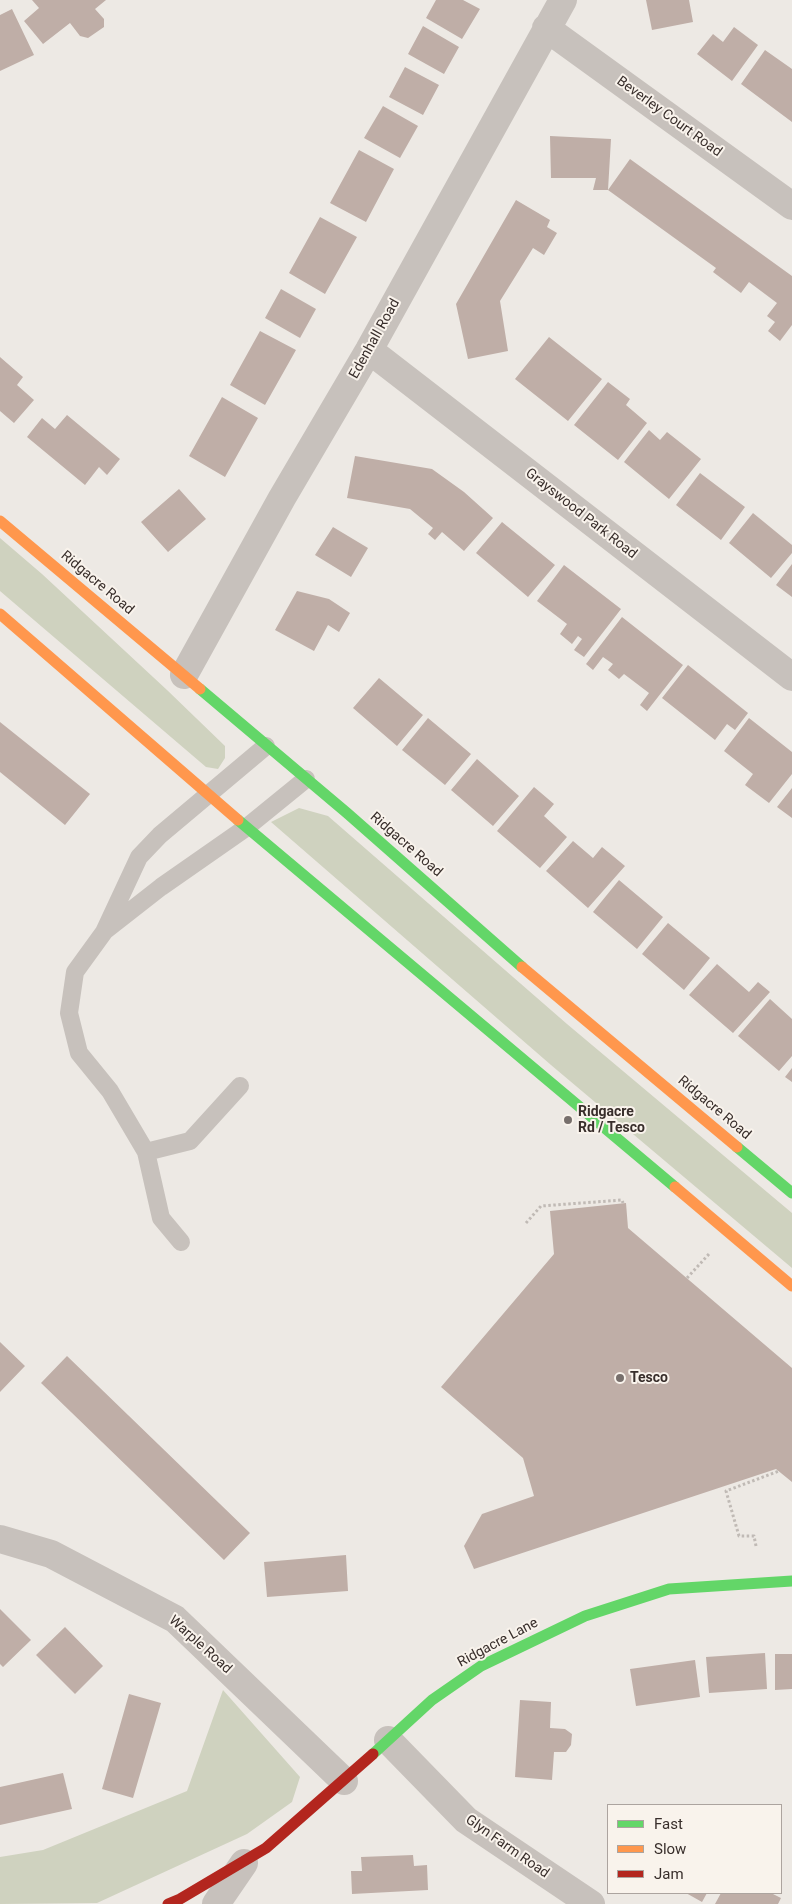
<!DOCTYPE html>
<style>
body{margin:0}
#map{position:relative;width:792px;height:1904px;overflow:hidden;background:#ede9e4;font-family:Roboto,sans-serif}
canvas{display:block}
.legend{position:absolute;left:607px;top:1804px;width:175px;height:90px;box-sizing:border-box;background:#f9f3ec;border:1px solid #aca49f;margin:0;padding:6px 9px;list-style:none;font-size:15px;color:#382e2b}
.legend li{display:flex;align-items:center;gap:10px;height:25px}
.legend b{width:25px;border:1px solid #aca49f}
</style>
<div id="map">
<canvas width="792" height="1904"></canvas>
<ul class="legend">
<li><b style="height:6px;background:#63d668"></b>Fast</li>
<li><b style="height:6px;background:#ff974d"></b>Slow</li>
<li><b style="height:6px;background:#b3261e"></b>Jam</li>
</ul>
</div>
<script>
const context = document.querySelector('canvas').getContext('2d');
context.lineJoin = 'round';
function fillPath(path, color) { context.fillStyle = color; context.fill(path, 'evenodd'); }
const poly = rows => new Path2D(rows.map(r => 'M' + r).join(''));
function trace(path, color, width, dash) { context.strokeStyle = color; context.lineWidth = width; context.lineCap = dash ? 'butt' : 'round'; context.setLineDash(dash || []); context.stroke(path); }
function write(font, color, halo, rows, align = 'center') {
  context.font = font + ' Roboto,sans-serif'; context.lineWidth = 4; context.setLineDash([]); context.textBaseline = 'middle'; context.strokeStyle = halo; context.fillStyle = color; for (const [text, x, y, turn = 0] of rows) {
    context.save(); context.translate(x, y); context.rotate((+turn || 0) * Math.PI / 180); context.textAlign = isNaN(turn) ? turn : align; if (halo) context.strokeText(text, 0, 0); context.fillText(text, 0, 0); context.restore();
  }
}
const green = poly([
 [0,538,42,574,167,690,225,746,225,758,218,769,206,767,0,591],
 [299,808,328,816,567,1024,792,1213,792,1268,551,1065,271,822],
 [223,1690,300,1777,292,1802,247,1834,97,1903,0,1904,0,1857,43,1850,187,1791]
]);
const building = poly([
 [32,0,106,0,95,9,104,19,104,27,88,38,80,36,70,23,43,44,24,21,39,8],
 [436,0,463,0,480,9,462,39,426,18],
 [646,0,689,0,693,22,652,30],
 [12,9,34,55,0,71,0,15],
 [423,26,459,47,444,74,408,54],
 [734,27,758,45,732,81,697,54,713,34,723,42],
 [765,50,792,69,792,122,741,84],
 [405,67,439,85,423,115,389,97],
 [383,106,418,126,400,158,364,138],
 [550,136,611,139,608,190,593,190,596,178,551,178],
 [359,150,394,169,366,222,330,203],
 [630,159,792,276,792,325,780,341,768,331,775,322,767,316,777,303,749,282,741,293,713,272,716,268,608,190],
 [516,200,550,220,547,227,557,233,544,255,533,248,500,301,508,351,468,359,456,304],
 [320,217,357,237,325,294,289,273],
 [281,289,316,309,300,338,265,318],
 [260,331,296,350,265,405,230,385],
 [549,337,602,379,568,421,515,379],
 [0,357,23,377,17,385,34,400,14,423,0,411],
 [608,382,630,399,626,405,647,423,618,460,574,425],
 [222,397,258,418,225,477,189,456],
 [67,415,120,459,107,475,99,467,85,485,27,437,42,418,55,429],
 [649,430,660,440,667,432,701,459,669,499,624,462],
 [355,456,432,469,464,492,493,518,464,551,442,532,435,540,428,534,433,528,410,509,347,498],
 [700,473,745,507,721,540,676,505],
 [179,489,206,519,168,552,141,522],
 [753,513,792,545,792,553,771,578,729,543],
 [502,522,555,565,528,597,476,553],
 [333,527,368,548,351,577,315,555],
 [792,564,792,597,776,585],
 [564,565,621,609,584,657,574,650,582,639,578,636,572,644,560,634,567,624,537,601],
 [297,591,329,599,350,613,339,632,328,625,314,651,275,630],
 [622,617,683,665,647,711,640,705,649,693,624,674,619,679,608,670,613,664,603,657,593,670,586,664],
 [688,665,748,713,735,730,727,724,715,740,662,698],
 [379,678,423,715,397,746,353,708],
 [428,718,471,754,445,785,402,750],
 [749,718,792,752,792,774,769,803,745,785,753,774,724,751],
 [0,722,90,794,65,825,0,772],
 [477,759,519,796,493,826,451,790],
 [534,787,554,804,544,816,567,837,540,868,497,831],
 [792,788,792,818,777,807],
 [573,841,593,858,602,847,625,866,588,908,546,871],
 [619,880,663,917,637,949,593,912],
 [668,923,710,958,684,990,642,954],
 [717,964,749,992,758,982,770,992,733,1033,689,995],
 [770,999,792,1019,792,1056,779,1071,738,1036],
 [792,1068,792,1082,785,1077],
 [626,1203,628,1228,792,1368,792,1482,776,1469,474,1569,464,1546,482,1514,534,1496,523,1458,441,1387,554,1254,550,1211],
 [0,1342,25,1366,0,1392],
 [67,1356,250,1533,224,1560,41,1383],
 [346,1555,348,1591,267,1597,264,1562],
 [0,1609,31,1640,3,1667,0,1664],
 [65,1627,103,1666,75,1694,36,1655],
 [765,1653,767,1689,709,1693,706,1657],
 [775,1654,792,1654,792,1689,775,1690],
 [695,1660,700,1697,636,1706,630,1669],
 [129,1694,161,1703,133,1798,102,1789],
 [520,1700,551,1702,550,1728,565,1729,572,1734,571,1745,566,1752,554,1752,552,1780,515,1777],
 [63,1773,72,1809,0,1825,0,1787],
 [413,1855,414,1866,427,1865,428,1890,352,1894,351,1871,362,1871,361,1857],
 [686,1893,707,1893,702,1902],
 [721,1893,771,1893,781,1898,778,1904,715,1904]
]);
const path = poly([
 [526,1223,541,1206,622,1200,623,1203],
 [687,1278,709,1254],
 [756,1546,754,1536,739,1536,726,1491,779,1471]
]);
const lane = poly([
 [106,930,161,887,247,827,306,779],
 [240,1086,190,1141,146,1152,110,1091,79,1053,69,1013,75,972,104,932,139,857,160,835,266,746],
 [146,1152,161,1218,181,1242]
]);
const street = poly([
 [546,28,792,206],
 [369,350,792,677],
 [184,675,282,498,369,350,563,0],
 [0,1539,51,1554,175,1619,344,1781],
 [388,1740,466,1820,591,1904],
 [216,1904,244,1863]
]);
const fast = poly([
 [200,689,347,813,522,967],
 [238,820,675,1187],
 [737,1147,792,1193],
 [373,1754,432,1700,481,1666,585,1616,669,1589,792,1581]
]);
const slow = poly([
 [0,521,200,689],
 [0,614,238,820],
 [522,967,737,1147],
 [675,1187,792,1286]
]);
const jam = poly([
 [168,1904,180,1899,266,1848,373,1754]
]);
const markers = [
 [568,1120,5,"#776f6c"],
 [620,1378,5,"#776f6c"]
];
const streetNames = [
 ["Beverley Court Road",669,117,36],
 ["Edenhall Road",375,339,-61],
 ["Grayswood Park Road",581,514,38],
 ["Ridgacre Road",97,583,40],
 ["Ridgacre Road",406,845,41],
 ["Ridgacre Road",714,1108,40],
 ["Ridgacre Lane",498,1643,-28],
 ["Warple Road",200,1645,42],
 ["Glyn Farm Road",507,1847,35]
];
const poiNames = [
 ["Ridgacre",578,1112],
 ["Rd / Tesco",578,1128],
 ["Tesco",630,1378]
];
fillPath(green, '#cfd2bf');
fillPath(building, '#bfaea7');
trace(path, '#c0bab5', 3, [2.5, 2.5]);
trace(lane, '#c7c1bc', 18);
trace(street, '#c7c1bc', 28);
trace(fast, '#63d668', 11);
trace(slow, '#ff974d', 11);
trace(jam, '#b3261e', 11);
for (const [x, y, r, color] of markers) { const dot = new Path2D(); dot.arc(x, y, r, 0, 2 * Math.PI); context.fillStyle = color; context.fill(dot); trace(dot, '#f9f3ec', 2); }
write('14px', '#382e2b', '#f9f3ec', streetNames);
write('bold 14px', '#382e2b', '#f9f3ec', poiNames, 'left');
</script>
